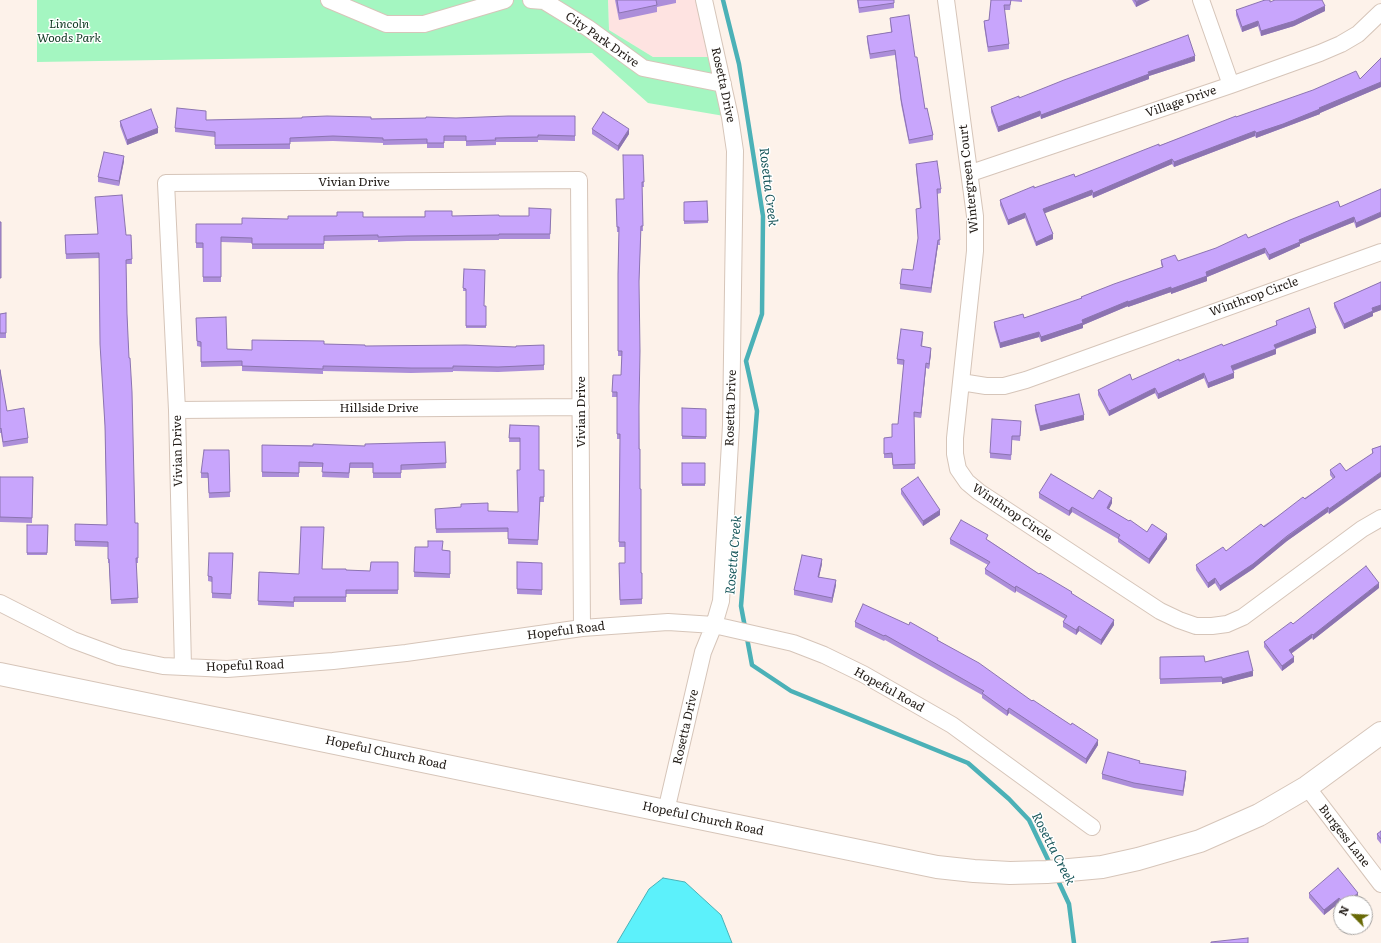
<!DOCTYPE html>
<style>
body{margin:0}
#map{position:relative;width:1381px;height:943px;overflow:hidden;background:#fdf2ea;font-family:Literata,serif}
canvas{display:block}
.north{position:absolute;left:1333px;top:895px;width:40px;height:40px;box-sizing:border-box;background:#fff;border:1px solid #a7a4a2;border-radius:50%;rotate:294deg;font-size:11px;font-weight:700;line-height:16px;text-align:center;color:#221c17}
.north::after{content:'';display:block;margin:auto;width:14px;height:18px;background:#686906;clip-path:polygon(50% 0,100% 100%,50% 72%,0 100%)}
</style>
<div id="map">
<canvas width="1381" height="943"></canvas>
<div class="north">N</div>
</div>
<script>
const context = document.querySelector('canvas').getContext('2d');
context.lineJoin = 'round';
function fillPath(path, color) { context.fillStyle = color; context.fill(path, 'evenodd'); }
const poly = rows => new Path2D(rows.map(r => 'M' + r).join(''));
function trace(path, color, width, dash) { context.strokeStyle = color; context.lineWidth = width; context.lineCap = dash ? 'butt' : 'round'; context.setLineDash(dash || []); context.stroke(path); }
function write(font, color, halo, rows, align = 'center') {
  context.font = font + ' Literata,serif'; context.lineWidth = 3; context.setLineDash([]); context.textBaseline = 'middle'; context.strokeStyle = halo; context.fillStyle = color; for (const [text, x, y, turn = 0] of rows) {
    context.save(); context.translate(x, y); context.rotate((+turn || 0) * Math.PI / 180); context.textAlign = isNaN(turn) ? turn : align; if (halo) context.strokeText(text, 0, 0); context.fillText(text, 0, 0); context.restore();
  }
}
const industrial = poly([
 [608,0,704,0,717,57,653,57,609,30]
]);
const green = poly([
 [37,0,608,0,609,30,653,57,717,57,730,117,648,103,592,53,37,62]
]);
const water = poly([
 [663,878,685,882,721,915,732,943,617,943,649,889,663,878]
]);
const stream = poly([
 [723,0,739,64,763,216,762,314,746,361,757,411,741,606,752,665,791,691,968,763,1009,799,1029,820,1051,866],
 [1056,876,1069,904,1074,943]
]);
const minor = poly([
 [329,0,386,24,424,24,505,0],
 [531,0,544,1,588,28,643,68,723,84],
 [946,0,975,216,975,251,955,438,955,454,958,469,967,482,979,492,1160,611,1179,620,1196,626,1212,626,1227,624,1243,617,1362,529,1381,518],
 [1201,0,1231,85],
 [971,173,1231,85,1320,53,1341,44,1358,34,1381,12],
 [961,382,986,386,1004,386,1026,380,1381,252],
 [177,410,581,407],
 [0,603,73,640,119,657,163,666,227,669,333,661,406,653,582,628,668,622,714,625,793,643,824,655,863,674,952,725,1092,827],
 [183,667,177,410,166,183,579,180,582,628],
 [1307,787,1381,884],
 [666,811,703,652,714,625,721,601,731,425,735,151,730,117,704,0]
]);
const secondary = poly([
 [0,674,937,867,974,871,1010,873,1047,872,1102,867,1138,859,1200,841,1259,815,1307,787,1381,733]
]);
const wall = poly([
 [615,0,676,0,676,3,657,7,657,12,619,20],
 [857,0,894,0,894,8,859,13],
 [991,0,1022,0,1022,2,1011,1,1010,10,1004,10,1009,44,1009,49,988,52,984,26,984,21,989,20],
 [1132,0,1150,0,1136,7],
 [1270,2,1325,11,1294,26,1261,36,1258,26,1242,32,1236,15,1236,10],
 [890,18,915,57,925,109,933,135,933,140,909,144,901,104,895,55,870,59,867,41,867,36,891,32],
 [1381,58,1381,87,1320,113,1320,114,1283,128,1256,138,1255,136,1174,167,1172,164,1093,198,1092,195,1044,213,1053,239,1036,246,1025,218,1008,225,1000,205,1000,200,1034,188,1075,177,1236,117,1360,79],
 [1195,61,1149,76,1149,79,1041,119,1040,116,998,132,991,112,991,107,1019,98],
 [206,116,206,120,456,118,575,116,575,141,538,140,538,142,496,142,496,145,466,146,466,141,444,141,444,148,427,148,427,144,383,145,383,143,333,141,290,142,290,149,215,149,215,137,175,132,175,128],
 [120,121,158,133,127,145,120,126],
 [592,129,629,134,618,151,592,134],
 [643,155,644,187,642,187,643,231,641,231,639,285,639,410,641,573,642,573,642,604,620,605,619,563,625,563,625,547,619,547,620,439,617,439,617,397,612,397,613,375,621,375,622,356,618,356,618,274,619,232,617,232,616,199,624,199],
 [124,161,119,186,98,182,98,177],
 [916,164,941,189,941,193,937,194,940,245,938,245,931,293,900,289,900,284,913,270,918,240,920,208,916,169],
 [1381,189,1356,228,1354,222,1300,244,1300,246,1269,260,1265,253,1207,277,1207,281,1171,294,1171,292,1128,307,1128,306,1083,325,1083,328,1041,342,1039,337,1000,348,994,327,994,322,1024,318,1081,299,1081,297,1162,267,1161,264,1161,260,1178,261,1248,238,1290,220,1340,207],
 [95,197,126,235,131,235,132,264,126,264,127,314,135,523,138,523,138,563,136,563,138,603,111,604,109,563,108,563,108,547,75,546,75,524,107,525,105,431,99,258,66,259,65,235,98,234],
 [707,201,708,223,684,224,684,202],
 [551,209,550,239,499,239,499,240,407,241,378,242,378,240,324,241,324,249,252,249,252,243,221,242,221,282,203,282,203,248,196,248,196,224,242,224,288,219,363,217,529,216],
 [464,269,484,306,486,306,486,328,466,328,466,291,463,291],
 [1381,282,1381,310,1373,313,1373,316,1344,329,1334,307,1334,303],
 [6,313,6,338,0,338,0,314],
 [196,318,227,349,252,350,324,344,365,346,516,347,544,345,544,370,498,372,453,371,453,372,411,373,323,371,323,374,242,371,242,366,201,367,201,347,197,346],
 [1276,321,1316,333,1276,349,1276,354,1233,371,1234,378,1208,388,1204,378,1158,399,1155,393,1109,416,1098,395,1098,390,1132,380,1179,361,1223,346,1276,326],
 [923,337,922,347,931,353,929,369,926,368,921,418,914,417,915,469,893,469,892,458,884,458,884,438,892,437,898,424,904,365,897,364,897,359],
 [0,370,7,411,28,438,28,443,3,447,1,433,0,433],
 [1035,405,1084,420,1040,431,1035,410],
 [682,408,706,409,706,439,682,439],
 [510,425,539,426,539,470,544,470,544,502,540,502,538,545,508,544,508,532,436,533,435,509,518,512,520,470,520,442,509,442],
 [1021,426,1020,441,1012,440,1011,460,990,458,990,453],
 [445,442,446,468,401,470,401,478,373,478,373,468,350,468,349,478,322,477,323,467,299,467,299,477,262,477,262,445,365,446],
 [1381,446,1329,514,1328,512,1287,541,1253,569,1220,591,1215,583,1208,588,1196,570,1196,565,1226,551,1333,479,1330,475,1330,470,1346,471,1372,454,1372,449],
 [229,450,230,497,209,498,208,478,201,478,201,473],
 [682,463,705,463,705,486,682,486],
 [33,477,32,523,0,522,0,487],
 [901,489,940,515,923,526,901,494],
 [1039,493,1093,499,1112,503,1109,509,1147,532,1167,539,1149,564,1118,542,1118,539,1072,512,1069,516,1039,498],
 [27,525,48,525,47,555,27,555],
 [950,539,988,540,1039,574,1072,594,1114,625,1101,645,1079,631,1076,635,1063,627,1063,622,1065,619,1016,591,1015,593,985,574,985,569,988,565,950,544],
 [415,547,450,551,450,578,414,577],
 [233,553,231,599,212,598,212,582,208,581,208,576],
 [398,562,398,594,346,594,346,602,294,602,294,607,258,605,259,572,299,574,322,569,370,571],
 [517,562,542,563,542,595,517,594],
 [822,564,819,577,836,585,832,603,794,595,794,590],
 [1379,588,1313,640,1312,638,1291,654,1294,662,1282,671,1264,647,1264,642,1293,624],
 [855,622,938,640,1032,701,1098,745,1086,764,1009,713,1007,716,982,698,982,695,885,640,884,641,855,627],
 [1160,657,1205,662,1253,676,1222,684,1222,682,1160,684],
 [1140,763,1186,776,1183,796,1134,788,1102,779,1102,774],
 [1381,831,1381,844,1377,839,1377,834],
 [1309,893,1358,898,1352,903,1341,903,1341,906,1339,903,1324,915,1309,898]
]);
const shadedWall = poly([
 [1140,0,1150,0,1136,7,1136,2],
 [1325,6,1325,11,1294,26,1261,36,1261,31],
 [1258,21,1258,26,1242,32,1242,27],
 [1195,56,1195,61,1149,76,1149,79,1041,119,1041,115,1148,72],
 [1381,82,1381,87,1320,113,1320,114,1256,138,1256,133,1319,108],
 [1040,111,1040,116,998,132,998,127],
 [158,128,158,133,127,145,127,140],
 [629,129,629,134,618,151,618,146],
 [1255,131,1255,136,1174,167,1174,162],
 [124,156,124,161,119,186,119,181],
 [1172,159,1172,164,1093,198,1093,193],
 [1092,190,1092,195,1043,214,1043,209],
 [1381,212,1381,217,1356,228,1356,223],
 [1025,213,1025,218,1008,225,1008,220],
 [1354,217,1354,222,1300,244,1300,246,1269,260,1269,255,1299,240],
 [1053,234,1053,239,1036,246,1036,242],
 [938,240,938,245,931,293,931,288],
 [1265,248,1265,253,1207,277,1207,281,1171,294,1171,289,1206,272],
 [1171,287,1171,292,1128,307,1128,302],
 [1128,301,1128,306,1083,325,1083,328,1041,342,1041,337],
 [1381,305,1381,310,1373,313,1373,316,1344,329,1344,324,1372,308],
 [1316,328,1316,333,1274,349,1274,345],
 [1039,332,1039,337,1000,348,1000,343],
 [931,348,931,353,929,369,929,364],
 [1276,349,1276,354,1231,371,1231,366],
 [926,363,926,368,921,418,921,413],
 [1204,373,1204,378,1158,399,1158,394],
 [1234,373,1234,378,1208,388,1208,383],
 [1155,388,1155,393,1109,416,1109,411],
 [1084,415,1084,420,1040,431,1040,426],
 [1381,472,1381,477,1329,514,1329,509],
 [1112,498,1112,503,1107,513,1107,508],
 [1072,507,1072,512,1069,516,1069,511],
 [1328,507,1328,512,1287,541,1253,569,1220,591,1220,586],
 [940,510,940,515,923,526,923,521],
 [1167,534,1167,539,1149,564,1149,559],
 [822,559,822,564,818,581,818,577],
 [1215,578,1215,583,1208,588,1208,583],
 [836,580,836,585,832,603,832,598],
 [1379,583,1379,588,1313,640,1313,635],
 [1016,586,1016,591,1015,593,1015,588],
 [1114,620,1114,625,1101,645,1101,640],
 [1079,626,1079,631,1076,635,1076,630],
 [1312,634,1312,638,1289,655,1289,650],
 [1294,657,1294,662,1282,671,1282,666],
 [1253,671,1253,676,1222,684,1222,679],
 [1009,708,1009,713,1007,716,1007,711],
 [1098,740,1098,745,1086,764,1086,759],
 [1186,771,1186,776,1183,796,1183,791],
 [1358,893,1358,898,1352,903,1346,903],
 [1339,898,1339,903,1324,915,1324,910]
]);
const building = poly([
 [617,0,656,0,657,5,619,13,617,0],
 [858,0,894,0,894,3,859,8,858,0],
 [991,0,1011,0,1010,5,1004,5,1009,44,988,47,984,21,989,20,991,0],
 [1135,0,1140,0,1136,2,1135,0],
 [1265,0,1270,0,1270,2,1275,0,1322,0,1325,6,1294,21,1261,31,1258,21,1242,27,1236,10,1265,0],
 [909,15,915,57,917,57,925,109,927,108,933,135,909,140,901,99,895,50,870,54,867,36,892,32,890,18,909,15],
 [1188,35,1195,56,1148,72,1149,74,1041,115,1040,111,998,127,991,107,1019,96,1019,98,1064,80,1188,35],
 [1381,58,1381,82,1319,108,1320,109,1283,124,1256,133,1255,131,1174,162,1172,159,1093,193,1092,190,1043,209,1053,234,1036,242,1025,213,1008,220,1000,200,1034,186,1034,188,1074,174,1075,177,1159,144,1159,146,1236,116,1236,117,1313,90,1356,71,1360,79,1381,58],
 [177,108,206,111,206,120,302,118,302,117,327,116,371,117,371,119,426,118,426,117,456,118,508,116,575,116,575,136,538,135,538,137,495,138,496,140,466,141,466,136,444,136,444,143,427,143,427,139,383,140,383,138,333,136,290,138,290,144,215,145,215,132,175,128,177,108],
 [151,109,158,128,127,140,120,121,151,109],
 [603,112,629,129,618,146,592,129,603,112],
 [104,152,124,156,119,181,98,177,104,152],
 [623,155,643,155,644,182,642,182,643,226,641,226,639,281,640,351,639,406,639,449,640,449,640,489,641,489,641,573,642,573,642,599,620,600,619,563,625,563,625,542,619,542,620,434,617,434,617,392,612,392,613,375,621,375,622,351,618,351,618,274,619,227,617,227,616,199,624,199,623,155],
 [937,161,941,189,937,189,940,240,938,240,931,288,900,284,902,269,913,270,918,238,916,209,921,208,916,164,937,161],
 [1381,189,1381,212,1356,223,1354,217,1299,240,1300,242,1269,255,1265,248,1206,272,1207,276,1171,289,1171,287,1128,302,1128,301,1082,320,1083,323,1041,337,1039,332,1000,343,994,322,1023,314,1024,318,1082,298,1081,297,1114,284,1163,267,1161,260,1175,255,1178,261,1216,248,1246,234,1248,238,1290,220,1338,201,1340,207,1381,189],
 [122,195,126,235,131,235,132,259,126,260,127,314,129,358,130,358,132,392,135,523,138,523,138,558,136,558,138,598,111,600,109,559,108,559,108,542,75,541,75,524,107,525,105,426,100,344,99,253,66,254,65,235,98,234,95,197,122,195],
 [707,201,708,221,684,221,684,202,707,201],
 [529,208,551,209,550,234,499,234,499,235,407,236,378,237,378,235,324,236,324,244,252,244,252,238,221,237,221,277,203,277,203,243,196,243,196,224,242,224,242,218,288,219,288,216,337,216,337,212,363,212,363,217,425,217,425,211,452,211,452,216,499,215,499,216,529,216,529,208],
 [0,222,1,222,1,278,0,278,0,222],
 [464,269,485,270,484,306,486,306,486,326,466,326,466,289,463,288,464,269],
 [1381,282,1381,305,1372,308,1373,311,1344,324,1334,303,1381,282],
 [1309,308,1316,328,1274,345,1276,349,1231,366,1234,373,1208,383,1204,373,1158,394,1155,388,1109,411,1098,390,1130,374,1132,380,1179,359,1179,361,1222,344,1223,346,1277,325,1276,321,1309,308],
 [6,313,6,333,0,333,0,314,6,313],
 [226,317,227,349,252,350,252,340,324,341,324,344,365,345,365,346,466,345,516,347,516,346,544,345,544,365,498,367,453,366,453,368,411,368,323,366,323,369,242,366,242,361,201,362,201,342,197,341,196,318,226,317],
 [901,329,923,332,921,346,931,348,929,364,926,363,921,413,914,412,915,464,893,465,892,453,884,454,884,438,892,437,892,424,898,424,904,360,897,359,901,329],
 [0,370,7,411,24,408,28,438,3,442,1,428,0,429,0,370],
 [1079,394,1084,415,1040,426,1035,405,1079,394],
 [682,408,706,409,706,437,682,436,682,408],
 [992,419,1021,421,1020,436,1012,436,1011,455,990,453,992,419],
 [510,425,539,426,539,470,544,470,544,497,540,497,538,540,508,539,508,528,436,529,435,509,461,507,461,504,488,503,488,511,518,512,517,470,520,470,520,438,509,438,510,425],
 [445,442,446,463,401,465,401,473,373,473,373,463,350,463,349,473,322,472,323,463,299,462,299,473,262,472,262,445,313,446,313,444,365,446,365,444,445,442],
 [1381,446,1381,472,1329,509,1328,507,1287,536,1253,564,1220,586,1215,578,1208,583,1196,565,1223,547,1226,551,1261,524,1264,527,1303,497,1305,499,1335,477,1330,470,1340,463,1346,471,1373,453,1372,449,1381,446],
 [204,450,229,450,230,492,209,493,208,473,201,473,204,450],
 [682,463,705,463,705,484,682,484,682,463],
 [1051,474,1093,499,1099,490,1112,498,1107,508,1129,521,1130,520,1147,532,1152,524,1167,534,1149,559,1118,538,1120,535,1072,507,1069,511,1039,493,1051,474],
 [0,477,33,477,32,518,0,517,0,477],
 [918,477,940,510,923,521,901,489,918,477],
 [961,520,988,535,986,539,1039,574,1040,573,1072,592,1071,593,1114,620,1101,640,1079,626,1076,630,1063,622,1067,616,1016,586,1015,588,985,569,990,562,950,539,961,520],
 [27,525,48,525,47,553,27,553,27,525],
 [301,527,324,527,322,569,346,569,346,570,370,571,371,562,398,562,398,590,346,590,346,597,294,597,294,602,258,601,259,572,299,574,301,527],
 [428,541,443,541,442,550,450,551,450,574,414,572,415,547,428,547,428,541],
 [209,553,233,553,231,594,212,593,212,577,208,576,209,553],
 [802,555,822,559,818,577,836,580,832,598,794,590,802,555],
 [517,562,542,563,542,590,517,589,517,562],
 [1366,566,1379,583,1313,635,1312,634,1289,650,1294,657,1282,666,1264,642,1291,622,1293,624,1366,566],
 [863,604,909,625,910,622,938,638,937,640,979,663,1032,701,1033,700,1071,725,1072,723,1098,740,1086,759,1009,708,1007,711,982,693,984,691,885,635,884,636,855,622,863,604],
 [1248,651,1253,671,1222,679,1222,677,1160,679,1160,657,1204,656,1205,662,1248,651],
 [1108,752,1140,761,1139,763,1186,771,1183,791,1134,783,1102,774,1108,752],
 [1381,831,1381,839,1377,834,1381,831],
 [1338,868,1358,893,1346,903,1343,903,1339,898,1324,910,1309,893,1338,868],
 [1248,938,1248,943,1211,943,1211,942,1248,938]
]);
const parkNames = [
 ["Lincoln",69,24],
 ["Woods Park",69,38]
];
const streetNames = [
 ["City Park Drive",602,40,35],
 ["Rosetta Drive",723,85,78],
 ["Village Drive",1181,102,-19],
 ["Wintergreen Court",969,179,-96],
 ["Vivian Drive",354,182],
 ["Winthrop Circle",1254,297,-20],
 ["Hillside Drive",379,408],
 ["Rosetta Drive",731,408,-88],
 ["Vivian Drive",581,412,-90],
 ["Vivian Drive",178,451,-91],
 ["Winthrop Circle",1012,513,34],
 ["Hopeful Road",566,631,-7],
 ["Hopeful Road",245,666,-2],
 ["Hopeful Road",889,690,29],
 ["Rosetta Drive",686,727,-77],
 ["Hopeful Church Road",386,753,12],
 ["Hopeful Church Road",703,819,12],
 ["Burgess Lane",1344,836,52]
];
const waterNames = [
 ["Rosetta Creek",768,187,83],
 ["Rosetta Creek",734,555,-85],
 ["Rosetta Creek",1053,849,63]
];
fillPath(industrial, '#fee3e1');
fillPath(green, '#a4f6c1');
fillPath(water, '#5cf1fb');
trace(water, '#4bb1b7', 1);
trace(stream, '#4bb1b7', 4.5);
trace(minor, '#d6c5b9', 18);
trace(secondary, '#d6c5b9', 24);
trace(minor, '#fff', 16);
trace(secondary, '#fff', 22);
fillPath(wall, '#ac8ed9');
fillPath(shadedWall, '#8c74b0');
fillPath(building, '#c8a5fc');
trace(building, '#8c74b0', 1);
write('italic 12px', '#0e3821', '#fff', parkNames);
write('12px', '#221c17', '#fff', streetNames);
write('italic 13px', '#17565a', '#fff', waterNames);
</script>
